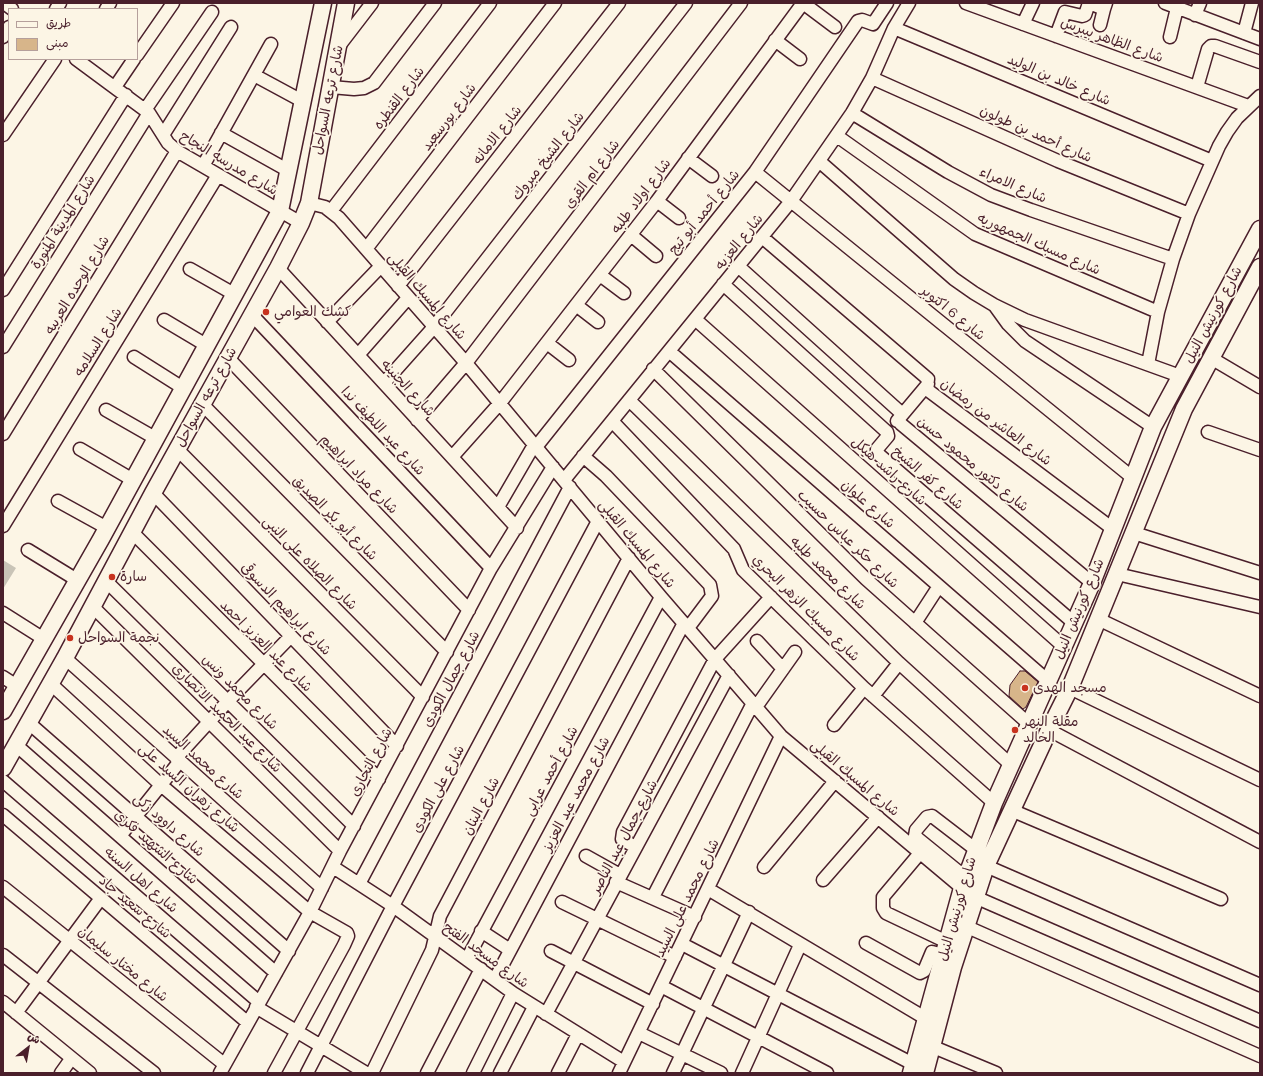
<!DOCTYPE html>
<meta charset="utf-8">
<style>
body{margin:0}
#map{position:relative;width:1263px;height:1076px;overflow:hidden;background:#fcf5e5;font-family:Mali,"Playpen Sans Arabic",sans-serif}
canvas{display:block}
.frame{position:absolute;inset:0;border:4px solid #4a1f2b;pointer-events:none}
.legend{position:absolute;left:8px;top:8px;width:130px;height:52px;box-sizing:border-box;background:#fcf5e5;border:1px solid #b59f9b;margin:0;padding:5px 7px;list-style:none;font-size:12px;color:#4a1f2b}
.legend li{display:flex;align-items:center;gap:8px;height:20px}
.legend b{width:20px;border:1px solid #b59f9b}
.north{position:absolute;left:8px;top:1028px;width:40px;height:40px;-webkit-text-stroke:3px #fcf5e5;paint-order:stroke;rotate:31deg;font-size:11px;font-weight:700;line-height:16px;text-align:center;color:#4a1f2b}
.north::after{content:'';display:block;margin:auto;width:14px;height:18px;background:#4a1f2b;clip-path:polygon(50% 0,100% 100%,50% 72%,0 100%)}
</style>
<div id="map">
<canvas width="1263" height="1076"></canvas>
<div class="frame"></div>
<ul class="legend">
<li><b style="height:5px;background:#fcf5e5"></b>طريق</li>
<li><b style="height:11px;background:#d7b58a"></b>مبنى</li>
</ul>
<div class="north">ش</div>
</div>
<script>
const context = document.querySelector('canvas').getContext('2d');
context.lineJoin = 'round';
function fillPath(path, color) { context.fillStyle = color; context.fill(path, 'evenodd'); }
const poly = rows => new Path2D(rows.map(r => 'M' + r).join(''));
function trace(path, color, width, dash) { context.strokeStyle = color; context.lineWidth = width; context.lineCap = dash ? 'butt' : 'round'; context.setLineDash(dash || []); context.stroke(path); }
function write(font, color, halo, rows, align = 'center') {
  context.font = font + ' Mali,"Playpen Sans Arabic",sans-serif'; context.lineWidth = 3.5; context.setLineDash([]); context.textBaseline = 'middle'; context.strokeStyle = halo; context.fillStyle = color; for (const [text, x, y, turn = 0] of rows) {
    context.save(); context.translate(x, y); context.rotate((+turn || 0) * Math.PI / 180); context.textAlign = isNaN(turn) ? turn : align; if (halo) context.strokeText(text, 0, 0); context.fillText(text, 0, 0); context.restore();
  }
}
const shadow = poly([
 [3,560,16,568,3,589],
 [1027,667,1042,676,1031,700,1026,706,1021,672]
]);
const building = poly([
 [1020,671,1025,671,1038,682,1026,707,1023,709,1009,696,1010,685,1020,671]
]);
const minor = poly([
 [4,3,12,9],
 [803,3,835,27],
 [966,3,1248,106],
 [1165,3,1260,39],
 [56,9,60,3],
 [106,9,110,3],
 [1195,15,1200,3],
 [1023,24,1033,3],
 [1100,25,1104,9],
 [894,28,1212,161],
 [1244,33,1252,3],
 [1056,36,1065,12,1082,16,1085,15,1089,3,1104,9,1106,3],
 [3,37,9,27],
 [1170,37,1177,8],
 [775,40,800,59],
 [339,46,372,3],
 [137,55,173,3],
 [76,59,149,113,168,143,177,151,301,223],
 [254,75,304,102],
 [872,78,1058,161,1189,214],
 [115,87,134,59],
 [331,87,354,89,364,88,374,83,435,3],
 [1197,87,1208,49,1211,46,1215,46,1260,62],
 [145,110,212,12],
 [852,113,948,172,991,195,1031,210,1173,259],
 [221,133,289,171],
 [3,135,55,59],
 [163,135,231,27],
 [837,136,975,234,1158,312],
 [688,158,712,176],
 [819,161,954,279,974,293,994,305,1025,320,1180,376],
 [203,166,271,44],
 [755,172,1133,478],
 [657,201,679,218],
 [309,203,325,207,339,218,466,363,661,597,781,736,962,888],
 [331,211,490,3],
 [631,235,656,256],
 [762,237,928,379,927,387,929,391,1113,529],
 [366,249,555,3],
 [738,266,899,411,901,414,899,420,901,424,1092,583],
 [278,268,517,528],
 [190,269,234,294],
 [600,275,624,293],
 [723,284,887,432,888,436,877,449,877,453,1074,623],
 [398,286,619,3],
 [3,290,126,95],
 [576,305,598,322],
 [995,306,1008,324,1025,341,1153,427],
 [252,315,491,568],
 [695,319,1063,646],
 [164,320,206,345],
 [327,322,381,266],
 [547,343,569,360],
 [3,347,149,113],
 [669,351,1048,681],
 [358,355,408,298],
 [134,357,183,388],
 [228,358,469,610],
 [1211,358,1260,387],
 [1148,364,1158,312,1173,259,1189,214,1219,146,1227,132,1237,118,1260,96],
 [653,369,866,579,1029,724],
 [384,383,433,328,686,3],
 [629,400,899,663,1010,764],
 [202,404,447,652],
 [106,410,155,438],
 [417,420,466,363,741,3],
 [612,421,734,549,743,570,864,688,994,803],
 [897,421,928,384],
 [1208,432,1260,450],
 [3,434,177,151],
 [536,447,755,172,858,21,862,20,873,24,887,3],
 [80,449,133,480],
 [177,449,423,697],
 [583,456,606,476,710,585,712,596,688,628],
 [452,457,500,403,576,305,657,201,803,3],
 [564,480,791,201,852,113,872,78,894,28,909,3],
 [153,493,397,746],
 [58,501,107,528],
 [498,507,534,445],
 [3,526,218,175],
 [132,532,379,779],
 [1134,533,1260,573],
 [28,550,77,580],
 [1117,574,1260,607],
 [105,580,354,826],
 [92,606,340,851],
 [3,613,44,639],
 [1098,619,1260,696],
 [915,623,939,586],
 [757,641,783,669],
 [65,658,322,888],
 [3,677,17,686],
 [51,684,161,785,310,912,347,933,348,936,344,945,274,1073],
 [1070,688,1260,780],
 [873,696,899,663],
 [756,707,795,652],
 [29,723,289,951],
 [834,725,864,688],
 [1049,730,1260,842],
 [16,745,276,973],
 [176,758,228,701,291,636],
 [3,781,259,1002],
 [1011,810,1221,899],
 [3,815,247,1022],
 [120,836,180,761],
 [635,847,622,839,623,832,715,659,771,597],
 [920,853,883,897,883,908,886,913,947,942],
 [586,856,620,875],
 [986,866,1260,985],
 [333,867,393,906,513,993,624,1062],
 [764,867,835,781],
 [965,877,917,838,915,836,916,830,927,817,932,816,975,849],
 [823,880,878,817],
 [616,882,695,917],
 [359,884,570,487],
 [3,887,224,1064],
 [708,889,925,1018],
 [653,897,753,703],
 [975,897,1260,1021],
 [562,902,675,957],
 [965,926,1260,1056],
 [481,931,510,950],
 [866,943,920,973,924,971,932,952,943,955],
 [682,944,913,1064],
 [551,951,653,1004],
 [3,955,154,1073],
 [467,959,661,597],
 [495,979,684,623],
 [661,986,827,1073],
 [3,1002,90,1073],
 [256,1007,366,1073],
 [16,1013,101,898],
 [546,1014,729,675],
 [639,1033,721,1073],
 [931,1046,996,1073],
 [61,1073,71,1059],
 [220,1073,310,912,340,851,491,568,553,467],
 [307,1073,393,906,598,521],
 [372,1073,432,950,440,916,629,558],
 [427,1073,481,969],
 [473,1073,513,993],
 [500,1073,534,1007],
 [558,1073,578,1034],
 [619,1073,781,736],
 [673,1073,749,912],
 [742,1073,800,945]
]);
const major = poly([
 [3,711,101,539,280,211,323,3],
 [3,768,65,658,153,493,278,268,301,223,309,203,346,3],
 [911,1073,962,888,994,803,1092,583,1153,427,1260,229],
 [925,1073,953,967,986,866,1049,730,1070,688,1184,409,1260,267]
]);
const markers = [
 [266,312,4,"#c8321e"],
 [112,577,4,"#c8321e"],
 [70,638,4,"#c8321e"],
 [1025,688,4,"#c8321e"],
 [1015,730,4,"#c8321e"]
];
const streetNames = [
 ["شارع الظاهر بيبرس",1112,40,20],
 ["شارع خالد بن الوليد",1059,80,23],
 ["شارع القنطره",399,98,-53],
 ["شارع ترعه السواحل",328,100,-79],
 ["شارع بورسعيد",449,117,-53],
 ["شارع أحمد بن طولون",1036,134,24],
 ["شارع الامانه",497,135,-52],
 ["شارع الشيخ مبروك",548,156,-52],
 ["شارع مدرسه النجاح",229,163,31],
 ["شارع ام القرى",592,174,-53],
 ["شارع الامراء",1013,185,23],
 ["شارع اولاد طلبه",641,196,-53],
 ["شارع أحمد أبو تيج",704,212,-51],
 ["شارع المدينة المنورة",63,222,-58],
 ["شارع العزبه",739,242,-51],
 ["شارع مسبك الجمهوريه",1039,244,24],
 ["شارع الوحده العربيه",77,285,-59],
 ["شارع المسبك القبلى",427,296,49],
 ["شارع 6 اكتوبر",953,313,39],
 ["شارع كورنيش النيل",1213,315,-62],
 ["شارع السلامه",98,342,-58],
 ["شارع الجنينه",408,388,47],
 ["شارع ترعه السواحل",206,397,-61],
 ["شارع العاشر من رمضان",996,422,37],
 ["شارع عبد اللطيف ندا",383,431,47],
 ["شارع دكتور محمود حسن",973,464,40],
 ["شارع راشد هيكل",889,471,42],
 ["شارع مراد ابراهيم",359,474,46],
 ["شارع كفر الشيخ",928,478,41],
 ["شارع علوان",868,504,41],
 ["شارع أبو بكر الصديق",335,518,45],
 ["شارع حكر عباس حسيب",848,539,44],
 ["شارع المسبك القبلى",637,544,50],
 ["شارع الصلاه على النبى",310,563,45],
 ["شارع محمد طلبه",828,573,44],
 ["شارع مسبك الزهر البحري",806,608,45],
 ["شارع ابراهيم الدسوقى",286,609,46],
 ["شارع كورنيش النيل",1079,609,-67],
 ["شارع عبد العزيز احمد",266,646,45],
 ["شارع جمال الكودى",451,679,-62],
 ["شارع محمد ونس",240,692,45],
 ["شارع عبد الحميد الانصارى",227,718,45],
 ["شارع محمد السيد",203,762,42],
 ["شارع التجارى",371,762,-62],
 ["شارع أحمد عرابى",551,771,-62],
 ["شارع المسبك القبلى",855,778,40],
 ["شارع زهران السيد على",189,788,41],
 ["شارع على الكودى",438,789,-62],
 ["شارع محمد عبد العزيز",576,794,-62],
 ["شارع البنان",481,806,-62],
 ["شارع داوود زكى",169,825,41],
 ["شارع جمال عبد الناصر",624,837,-62],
 ["شارع الشهيد فكرى",156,847,41],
 ["شارع اهل السنه",141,880,41],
 ["شارع محمد على السيد",687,898,-64],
 ["شارع سعيد جاد",135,907,40],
 ["شارع كورنيش النيل",957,909,-74],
 ["شارع مسجد الفتح",486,955,36],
 ["شارع مختار سليمان",123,964,39]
];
const poiNames = [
 ["كشك العوامي",274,312],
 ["سارة",120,577],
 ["نجمة السواحل",78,638],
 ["مسجد الهدى",1033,688],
 ["مقلة النهر",1023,722],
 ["الخالد",1023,738]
];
fillPath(shadow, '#0003');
fillPath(building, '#d7b58a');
trace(building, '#4a1f2b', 1);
trace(minor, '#4a1f2b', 15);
trace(major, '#4a1f2b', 19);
trace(minor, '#fcf5e5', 12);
trace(major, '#fcf5e5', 16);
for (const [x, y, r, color] of markers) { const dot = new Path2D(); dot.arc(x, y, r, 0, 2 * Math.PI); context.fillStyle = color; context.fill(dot); trace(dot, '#fcf5e5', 1.5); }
write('14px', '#4a1f2b', '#fcf5e5', streetNames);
write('14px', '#4a1f2b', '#fcf5e5', poiNames, 'left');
</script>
